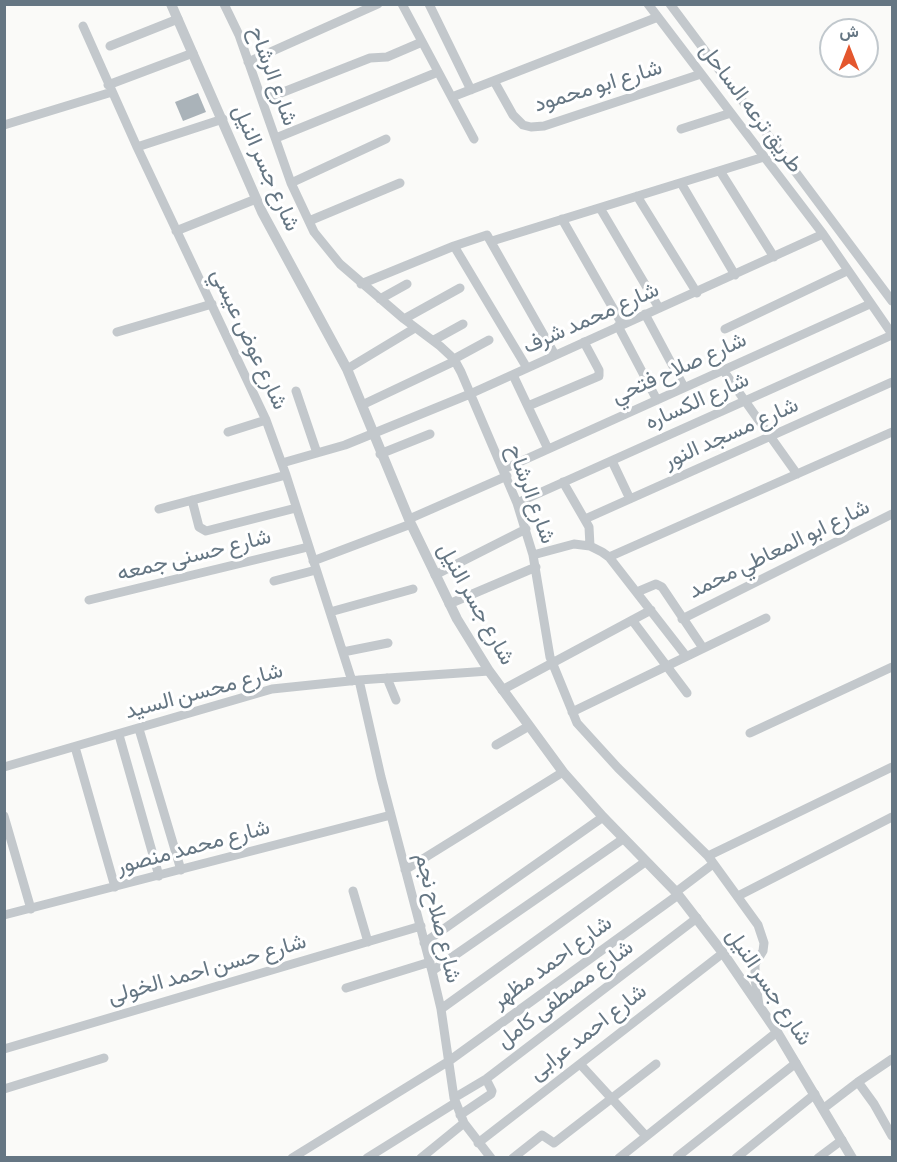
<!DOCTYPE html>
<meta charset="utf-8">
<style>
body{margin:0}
#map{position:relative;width:897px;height:1162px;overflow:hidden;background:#fafaf8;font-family:"Alegreya Sans",Vazirmatn,sans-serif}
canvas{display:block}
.frame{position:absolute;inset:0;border:6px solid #657683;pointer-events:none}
.north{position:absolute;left:819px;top:18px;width:60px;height:60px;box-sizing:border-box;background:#fff;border:2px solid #c1c8cd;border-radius:50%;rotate:0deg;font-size:16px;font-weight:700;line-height:24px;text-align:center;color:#657683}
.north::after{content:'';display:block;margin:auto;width:21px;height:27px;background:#e4572e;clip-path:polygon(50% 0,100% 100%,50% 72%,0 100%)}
</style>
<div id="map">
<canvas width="897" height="1162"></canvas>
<div class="frame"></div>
<div class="north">ش</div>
</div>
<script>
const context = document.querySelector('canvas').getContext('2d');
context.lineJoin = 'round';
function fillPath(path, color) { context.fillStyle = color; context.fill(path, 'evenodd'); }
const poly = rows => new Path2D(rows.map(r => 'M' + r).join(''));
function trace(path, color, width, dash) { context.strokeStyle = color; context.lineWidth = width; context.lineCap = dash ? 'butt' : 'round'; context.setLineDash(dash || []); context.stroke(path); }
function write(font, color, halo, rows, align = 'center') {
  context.font = font + ' "Alegreya Sans",Vazirmatn,sans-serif'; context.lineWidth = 6; context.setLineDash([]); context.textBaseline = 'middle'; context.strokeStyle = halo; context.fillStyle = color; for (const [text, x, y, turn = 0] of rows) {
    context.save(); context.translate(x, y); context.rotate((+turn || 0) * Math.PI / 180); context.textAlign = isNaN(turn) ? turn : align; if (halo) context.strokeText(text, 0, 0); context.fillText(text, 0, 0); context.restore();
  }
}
const building = poly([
 [198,93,206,112,183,121,175,102]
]);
const minor = poly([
 [224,4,239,35,291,183,314,232,340,264,404,319,440,346,454,359,461,372,517,503,533,555,550,657,577,723,618,768,708,856,758,925,764,943,763,951,755,964,755,979,759,1005],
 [402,4,474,139],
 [429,4,471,90],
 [648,4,823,234,892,334],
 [670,4,892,301],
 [83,26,137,147,266,420,286,475,352,681],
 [110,46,178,19],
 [248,62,378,4],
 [494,81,513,115,523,125,531,127,544,126,701,74],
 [108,85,193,53],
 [452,97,658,17],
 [263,100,370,58,387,57,422,42],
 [4,125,112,92],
 [681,129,731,113],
 [276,138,438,72],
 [137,147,223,119],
 [720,171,774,257],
 [291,183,386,139],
 [681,183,735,275],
 [637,196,697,293],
 [600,208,659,308],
 [562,219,622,324],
 [309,221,400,183],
 [176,231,256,199],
 [492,241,764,157],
 [454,246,527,368],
 [361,284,454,246,487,235,555,355],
 [380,299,407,284],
 [645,314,684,387],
 [404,319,460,288],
 [618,326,657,400],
 [725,329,847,271],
 [117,332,212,304],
 [434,340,463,324],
 [454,359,489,340],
 [347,369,415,328],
 [723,370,797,474],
 [513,375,548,449],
 [296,391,317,453],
 [362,405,455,361],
 [528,406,599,376,599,370,584,342],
 [228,432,266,420],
 [380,454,430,434],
 [612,461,630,499],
 [282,463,345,445,470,394,823,234],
 [504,469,870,304],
 [563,482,589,527,590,546],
 [192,500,199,527,206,531,296,508],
 [517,503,892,335],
 [159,509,286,475],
 [409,519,507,476],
 [585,519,892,382],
 [533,555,574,544,590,546,602,552,609,557,686,656],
 [609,557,892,432],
 [313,561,411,524],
 [435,575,526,529],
 [274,581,316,570],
 [637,592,656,584,662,587,703,648],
 [89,600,308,547],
 [449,604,536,567],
 [330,612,413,589],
 [682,619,892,514],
 [632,620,687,693],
 [343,652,388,643],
 [387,678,396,700],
 [359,680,381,777,432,971,441,1009,454,1098,464,1123,491,1158],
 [502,690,651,610],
 [572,712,766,618],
 [139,729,181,870],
 [750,733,892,667],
 [119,735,159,876],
 [496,745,529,726],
 [75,747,115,887],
 [4,767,272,689,359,680,489,671],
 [4,816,31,909],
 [708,856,892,767],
 [405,870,563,772],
 [353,891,368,942],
 [676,892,713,864],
 [738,896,892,817],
 [4,915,391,815],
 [424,943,603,817],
 [432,971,623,839],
 [346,988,430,962],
 [441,1009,645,862],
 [4,1049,421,926],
 [580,1064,646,1136],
 [858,1082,874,1104,892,1136],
 [4,1089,104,1058],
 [454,1098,486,1079,697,918],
 [824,1108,858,1082,892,1059],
 [460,1115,491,1094,492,1091,486,1079],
 [478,1143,723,953],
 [677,1157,796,1063],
 [292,1158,449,1061,678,895],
 [367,1158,455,1103],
 [421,1158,464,1123],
 [513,1158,542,1135,554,1143,656,1064],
 [619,1158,777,1032],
 [736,1158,815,1094],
 [818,1158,842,1140]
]);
const tertiary = poly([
 [171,4,262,212,347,369,411,524,457,619,489,671,563,772,603,817,676,892,723,953,777,1032,852,1158]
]);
const streetNames = [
 ["شارع الرشاح",273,76,70],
 ["شارع ابو محمود",598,86,-17],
 ["طريق ترعه الساحل",751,108,53],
 ["شارع جسر النيل",266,168,66],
 ["شارع محمد شرف",591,318,-24],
 ["شارع عوض عيسي",249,339,65],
 ["شارع صلاح فتحي",679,368,-24],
 ["شارع الكساره",697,401,-24],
 ["شارع مسجد النور",731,433,-24],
 ["شارع الرشاح",531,494,70],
 ["شارع ابو المعاطي محمد",779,549,-26],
 ["شارع حسنى جمعه",194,555,-14],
 ["شارع جسر النيل",476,604,61],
 ["شارع محسن السيد",204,691,-15],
 ["شارع محمد منصور",193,847,-15],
 ["شارع صلاح نجم",438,918,76],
 ["شارع احمد مظهر",552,962,-36],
 ["شارع حسن احمد الخولى",207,969,-16],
 ["شارع جسر النيل",769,987,56],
 ["شارع مصطفى كامل",565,994,-37],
 ["شارع احمد عرابى",588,1032,-38]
];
fillPath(building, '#aab3b9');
trace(minor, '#c3c8cc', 9);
trace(tertiary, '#c3c8cc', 10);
write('22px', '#657683', '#fff', streetNames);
</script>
